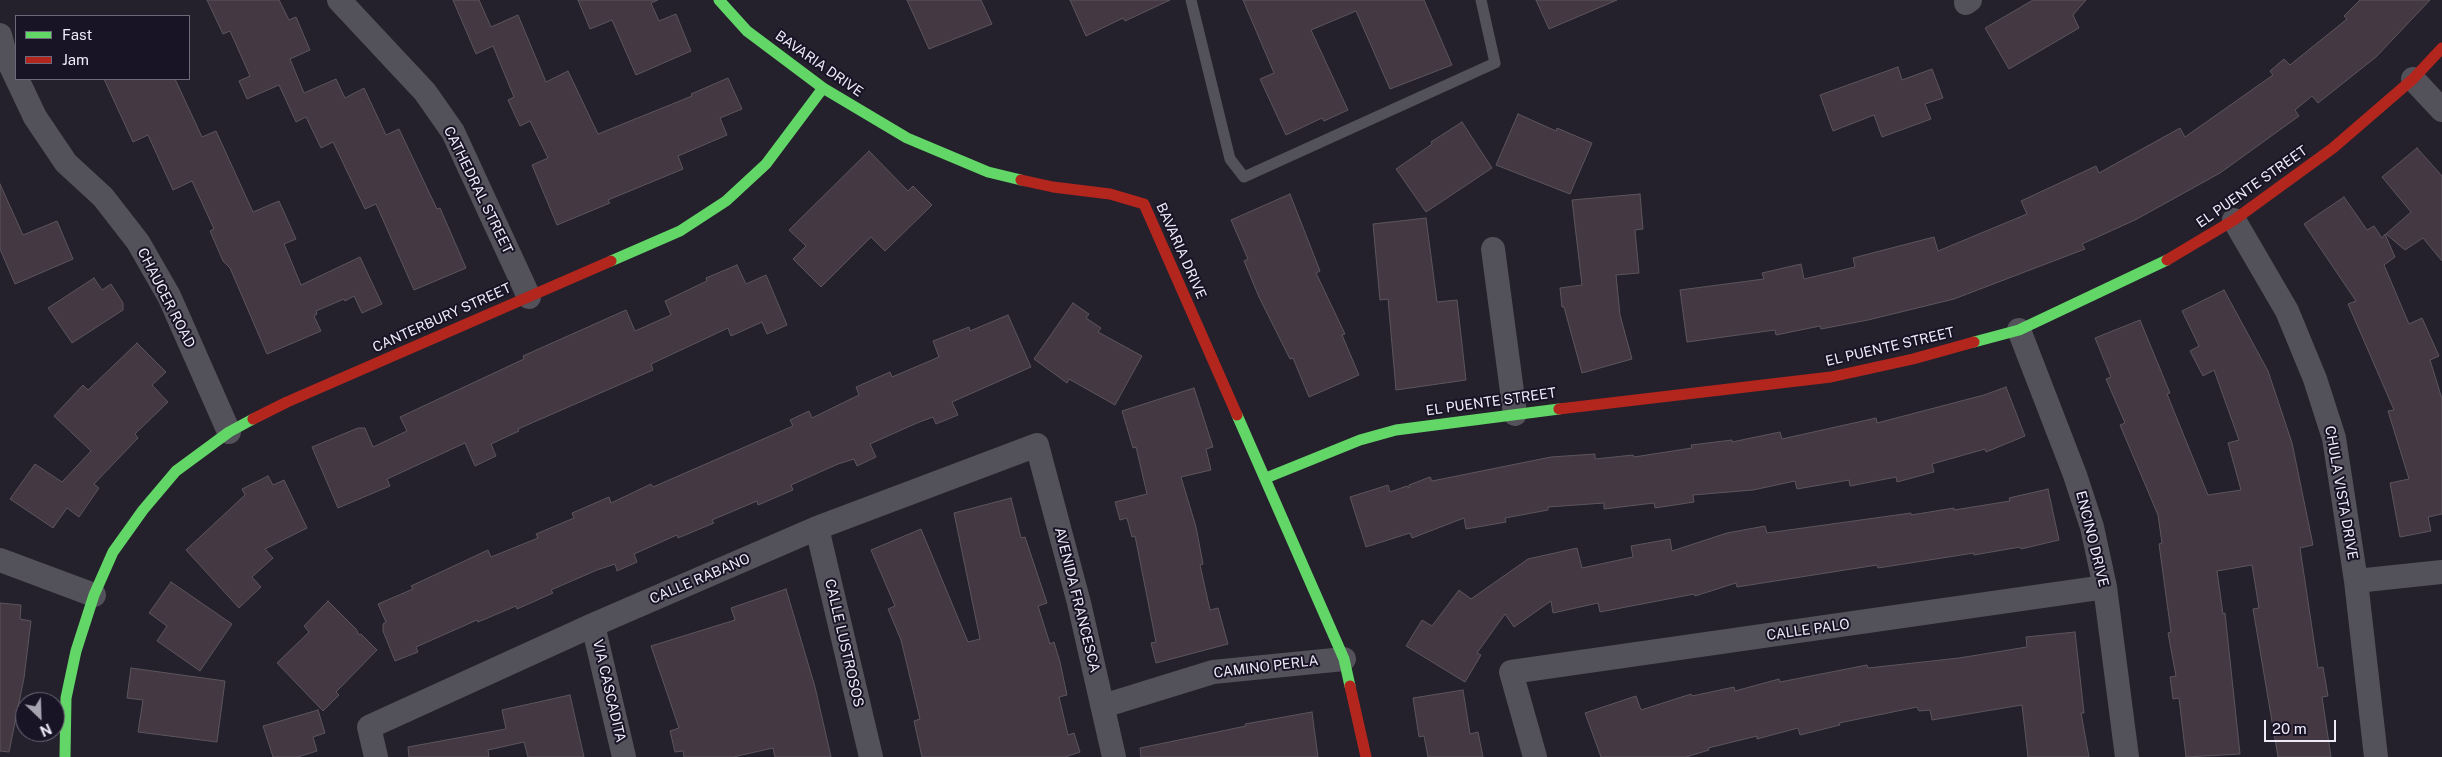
<!DOCTYPE html>
<style>
body{margin:0}
#map{position:relative;width:2442px;height:757px;overflow:hidden;background:#24212c;font-family:"Public Sans",sans-serif}
canvas{display:block}
.legend{position:absolute;left:15px;top:15px;width:175px;height:65px;box-sizing:border-box;background:#191326;border:1px solid #6e697a;margin:0;padding:6px 9px;list-style:none;font-size:15px;color:#eeeaf8}
.legend li{display:flex;align-items:center;gap:10px;height:25px}
.legend b{width:25px;border:1px solid #6e697a}
.north{position:absolute;left:15px;top:692px;width:50px;height:50px;box-sizing:border-box;background:#191326;border:1px solid #6e697a;border-radius:50%;rotate:156deg;font-size:14px;font-weight:700;line-height:20px;text-align:center;color:#eeeaf8}
.north::after{content:'';display:block;margin:auto;width:18px;height:22px;background:#a7a4b1;clip-path:polygon(50% 0,100% 100%,50% 72%,0 100%)}
.scale{position:absolute;left:2264px;top:720px;width:72px;height:22px;box-sizing:border-box;border:2px solid #eeeaf8;border-top:0;padding-left:6px;font-size:15px;line-height:18px;white-space:nowrap;color:#eeeaf8;-webkit-text-stroke:4px #191326;paint-order:stroke}
</style>
<div id="map">
<canvas width="2442" height="757"></canvas>
<ul class="legend">
<li><b style="height:6px;background:#63d668"></b>Fast</li>
<li><b style="height:6px;background:#b3261e"></b>Jam</li>
</ul>
<div class="north">N</div>
<div class="scale">20 m</div>
</div>
<script>
const context = document.querySelector('canvas').getContext('2d');
context.lineJoin = 'round';
function fillPath(path, color) { context.fillStyle = color; context.fill(path, 'evenodd'); }
const poly = rows => new Path2D(rows.map(r => 'M' + r).join(''));
function trace(path, color, width, dash) { context.strokeStyle = color; context.lineWidth = width; context.lineCap = dash ? 'butt' : 'round'; context.setLineDash(dash || []); context.stroke(path); }
function write(font, color, halo, rows, align = 'center') {
  context.font = font + ' "Public Sans",sans-serif'; context.lineWidth = 4; context.setLineDash([]); context.textBaseline = 'middle'; context.strokeStyle = halo; context.fillStyle = color; for (const [text, x, y, turn = 0] of rows) {
    context.save(); context.translate(x, y); context.rotate((+turn || 0) * Math.PI / 180); context.textAlign = isNaN(turn) ? turn : align; if (halo) context.strokeText(text, 0, 0); context.fillText(text, 0, 0); context.restore();
  }
}
const building = poly([
 [207,0,279,0,289,20,296,17,310,50,290,59,304,93,336,79,345,98,364,88,386,135,399,129,437,209,440,208,466,268,414,290,376,204,365,209,333,142,321,148,306,117,296,122,279,85,247,99,239,81,250,76,230,31,223,34,207,0],
 [453,0,479,0,491,27,518,15,546,82,568,71,598,134,692,96,691,94,728,78,742,109,720,118,727,135,678,156,683,169,608,200,610,203,557,225,532,165,548,158,530,121,520,126,508,100,514,97,493,46,476,54,453,0],
 [578,0,658,0,651,3,659,21,676,14,691,51,636,75,612,20,590,29,578,0],
 [907,0,981,0,992,24,929,49,907,0],
 [1070,0,1170,0,1125,21,1123,18,1086,36,1070,0],
 [1243,0,1424,0,1452,65,1390,89,1356,11,1311,30,1348,110,1324,121,1322,118,1286,135,1260,79,1274,73,1243,0],
 [1536,0,1617,0,1549,29,1536,0],
 [2033,0,2086,0,2073,15,2079,28,2009,69,1985,28,2033,0],
 [2360,0,2430,0,2376,57,2318,103,2312,96,2295,110,2299,116,2220,173,2135,220,2082,244,2085,249,1954,299,1868,320,1821,329,1820,326,1776,335,1775,330,1687,342,1680,290,1764,279,1762,273,1801,264,1804,279,1855,267,1853,258,1934,237,1938,251,2027,214,2021,201,2096,166,2099,173,2180,128,2185,137,2273,75,2270,71,2284,59,2290,65,2347,19,2344,16,2360,0],
 [1898,67,1902,80,1932,69,1943,98,1925,104,1931,119,1882,137,1874,115,1833,131,1820,95,1898,67],
 [104,79,175,79,202,137,216,131,253,212,279,201,296,239,284,244,301,285,360,257,382,304,362,313,354,296,345,301,344,299,316,311,317,314,314,316,321,331,267,354,230,268,223,261,210,231,214,229,192,181,173,190,148,135,133,142,104,79],
 [1518,114,1556,131,1557,128,1592,143,1570,194,1496,165,1518,114],
 [1462,122,1492,168,1426,212,1396,169,1432,144,1431,142,1462,122],
 [2417,148,2442,176,2442,261,2423,238,2405,250,2386,234,2411,212,2382,177,2417,148],
 [869,151,908,191,913,186,932,205,885,251,871,237,821,287,793,259,806,246,789,230,869,151],
 [0,184,23,235,57,221,73,259,15,284,0,249,0,184],
 [1290,194,1320,271,1316,273,1345,334,1342,335,1359,375,1309,397,1293,358,1290,359,1259,297,1244,261,1248,259,1231,220,1290,194],
 [1640,194,1643,229,1635,230,1639,273,1616,275,1620,315,1632,359,1582,373,1564,307,1562,307,1560,288,1582,285,1572,200,1640,194],
 [2344,197,2367,230,2374,226,2382,238,2385,234,2395,257,2384,265,2409,324,2422,318,2439,356,2430,360,2442,399,2442,514,2428,517,2431,531,2400,537,2390,483,2409,479,2388,411,2394,410,2348,304,2356,301,2304,224,2344,197],
 [1426,218,1437,302,1457,300,1466,380,1396,390,1388,299,1380,300,1373,224,1426,218],
 [737,265,746,284,766,275,787,325,767,334,762,322,731,336,728,328,651,364,653,370,518,429,519,431,491,444,496,456,475,466,465,443,387,479,390,486,338,508,312,447,358,428,365,428,373,447,407,431,400,417,524,359,523,356,626,310,635,331,671,315,665,301,707,281,706,278,737,265],
 [94,278,102,290,111,284,123,303,123,310,72,343,48,308,94,278],
 [2224,290,2268,371,2292,443,2313,545,2300,548,2318,668,2323,667,2328,696,2322,697,2331,757,2278,757,2253,609,2259,608,2252,565,2217,571,2223,614,2225,613,2240,754,2186,757,2179,698,2173,699,2170,677,2176,676,2168,633,2171,632,2159,544,2162,543,2158,515,2120,425,2125,423,2106,379,2111,377,2095,338,2140,320,2170,393,2167,394,2208,495,2241,490,2228,443,2239,440,2214,370,2203,376,2190,351,2199,346,2182,311,2224,290],
 [1073,303,1089,314,1086,318,1101,328,1098,332,1142,356,1115,405,1069,379,1067,383,1034,359,1073,303],
 [1008,315,1031,367,952,402,958,415,936,424,933,417,917,423,870,444,876,457,857,466,854,459,838,464,791,485,793,490,758,505,757,501,712,520,714,523,678,538,677,535,634,554,637,562,617,571,615,564,597,570,551,590,553,593,517,609,516,606,478,622,477,620,416,647,418,652,395,661,383,631,383,624,386,622,378,604,413,589,411,586,488,550,491,557,538,538,536,534,574,518,572,513,609,497,611,503,651,484,653,487,793,426,790,420,809,411,812,418,859,395,856,387,890,372,892,377,939,357,933,341,969,327,970,331,1008,315],
 [137,343,166,372,152,385,168,402,135,434,138,438,94,484,99,488,79,517,67,508,53,528,10,499,35,464,62,482,91,451,54,416,83,385,88,390,137,343],
 [2006,387,2025,436,1986,452,1985,449,1932,464,1934,472,1897,482,1896,477,1850,486,1849,480,1797,489,1795,481,1753,490,1693,495,1694,502,1655,508,1654,503,1604,509,1604,503,1548,507,1548,510,1505,518,1506,522,1466,529,1464,518,1412,538,1410,533,1366,547,1350,497,1388,485,1390,492,1407,486,1409,488,1409,485,1430,477,1432,481,1551,457,1595,454,1595,459,1633,455,1634,457,1692,448,1691,445,1732,440,1732,442,1780,432,1782,439,1876,418,1877,423,1984,395,2006,387],
 [1194,388,1213,447,1206,449,1211,470,1181,477,1196,527,1203,564,1200,565,1210,610,1218,608,1228,644,1156,663,1151,643,1156,642,1135,536,1132,537,1127,518,1120,520,1115,502,1147,494,1136,447,1133,448,1122,411,1194,388],
 [268,476,273,485,284,480,307,528,265,549,273,558,252,577,261,587,239,608,186,550,245,495,242,489,268,476],
 [2048,489,2059,540,2021,549,2020,547,1974,555,1974,553,1878,568,1877,565,1737,587,1736,583,1695,596,1694,594,1600,612,1598,603,1553,613,1551,601,1514,627,1505,614,1477,653,1481,655,1465,682,1406,646,1422,620,1432,626,1459,590,1471,599,1528,559,1577,548,1582,568,1633,557,1631,546,1670,539,1672,551,1727,533,1765,526,1767,533,1911,513,1911,515,1954,508,1954,510,2010,501,2009,498,2048,489],
 [1011,498,1021,538,1025,537,1047,603,1038,606,1050,644,1054,642,1060,662,1067,695,1059,697,1068,735,1074,733,1080,752,1065,757,922,757,914,721,920,719,901,640,888,609,895,606,871,550,921,529,968,642,980,639,954,513,1011,498],
 [171,582,232,624,200,671,157,641,167,626,149,613,171,582],
 [786,589,815,687,831,757,775,757,773,748,733,757,684,757,683,751,675,752,670,731,679,728,651,646,735,620,731,608,786,589],
 [328,601,356,629,359,635,361,634,377,650,336,692,339,695,323,711,277,663,309,632,304,626,328,601],
 [0,603,21,605,20,619,31,621,24,678,9,752,0,751,0,603],
 [2075,632,2084,713,2081,713,2089,757,2028,757,2022,705,1932,720,1930,710,1919,711,1917,707,1839,723,1840,725,1800,735,1798,728,1757,739,1757,736,1708,748,1709,750,1686,757,1601,757,1585,713,1636,696,1641,710,1691,694,1692,696,1734,687,1735,691,1779,679,1780,682,1867,665,1868,668,1959,658,2027,647,2026,637,2075,632],
 [131,668,225,681,217,742,138,732,143,700,127,698,131,668],
 [1463,690,1470,734,1478,732,1483,757,1428,757,1424,736,1419,737,1413,698,1463,690],
 [570,695,584,757,528,757,524,742,488,750,489,757,409,757,408,747,506,729,502,710,570,695],
 [318,710,325,733,313,737,317,751,298,757,273,757,263,726,318,710],
 [1312,712,1318,757,1141,757,1140,748,1246,726,1245,724,1312,712]
]);
const lane = poly([
 [1191,0,1230,159,1244,177,1495,63,1481,0]
]);
const street = poly([
 [339,0,425,92,453,132,529,297],
 [1966,3,1970,0],
 [0,35,5,54,16,77],
 [17,79,35,117,66,163,103,197,138,242,169,296,229,432],
 [2413,79,2442,110],
 [2234,220,2287,311,2315,379,2334,438,2356,581,2376,757],
 [1493,249,1515,414],
 [2019,330,2075,475,2092,527,2105,587,2127,757],
 [817,528,871,757],
 [0,560,94,595],
 [2356,581,2442,572],
 [593,625,624,757],
 [1103,706,1213,672,1344,659],
 [376,757,369,727,593,625,817,528,1037,445,1079,603,1114,757],
 [1535,757,1511,672,2105,587]
]);
const fast = poly([
 [719,0,747,31,823,88,907,138,988,172,1021,180],
 [611,261,680,231,726,201,766,164,823,88],
 [1974,342,2019,330,2167,260],
 [1237,415,1344,659,1350,686],
 [1266,478,1360,440,1396,430,1559,409],
 [65,757,66,698,76,651,94,595,113,552,143,510,176,471,229,432,253,419]
]);
const jam = poly([
 [1021,180,1053,187,1110,194,1144,204,1237,415],
 [2167,260,2234,220,2333,148,2413,79,2442,48],
 [1559,409,1831,377,1913,359,1974,342],
 [253,419,287,402,611,261],
 [1350,686,1366,757]
]);
const streetNames = [
 ["BAVARIA DRIVE",819,64,35],
 ["EL PUENTE STREET",2252,187,-35],
 ["CATHEDRAL STREET",478,190,64],
 ["BAVARIA DRIVE",1181,251,66],
 ["CHAUCER ROAD",166,298,63],
 ["CANTERBURY STREET",442,318,-24],
 ["EL PUENTE STREET",1890,347,-13],
 ["EL PUENTE STREET",1491,402,-8],
 ["CHULA VISTA DRIVE",2341,493,80],
 ["ENCINO DRIVE",2092,539,76],
 ["CALLE RABANO",700,579,-23],
 ["AVENIDA FRANCESCA",1077,600,76],
 ["CALLE PALO",1808,630,-8],
 ["CALLE LUSTROSOS",844,643,77],
 ["CAMINO PERLA",1266,667,-7],
 ["VIA CASCADITA",609,691,77]
];
fillPath(building, '#443943');
trace(building, '#5c555c', 1);
trace(lane, '#535159', 11);
trace(street, '#535159', 24);
trace(fast, '#63d668', 11);
trace(jam, '#b3261e', 11);
write('14px', '#eeeaf8', '#191326', streetNames);
</script>
